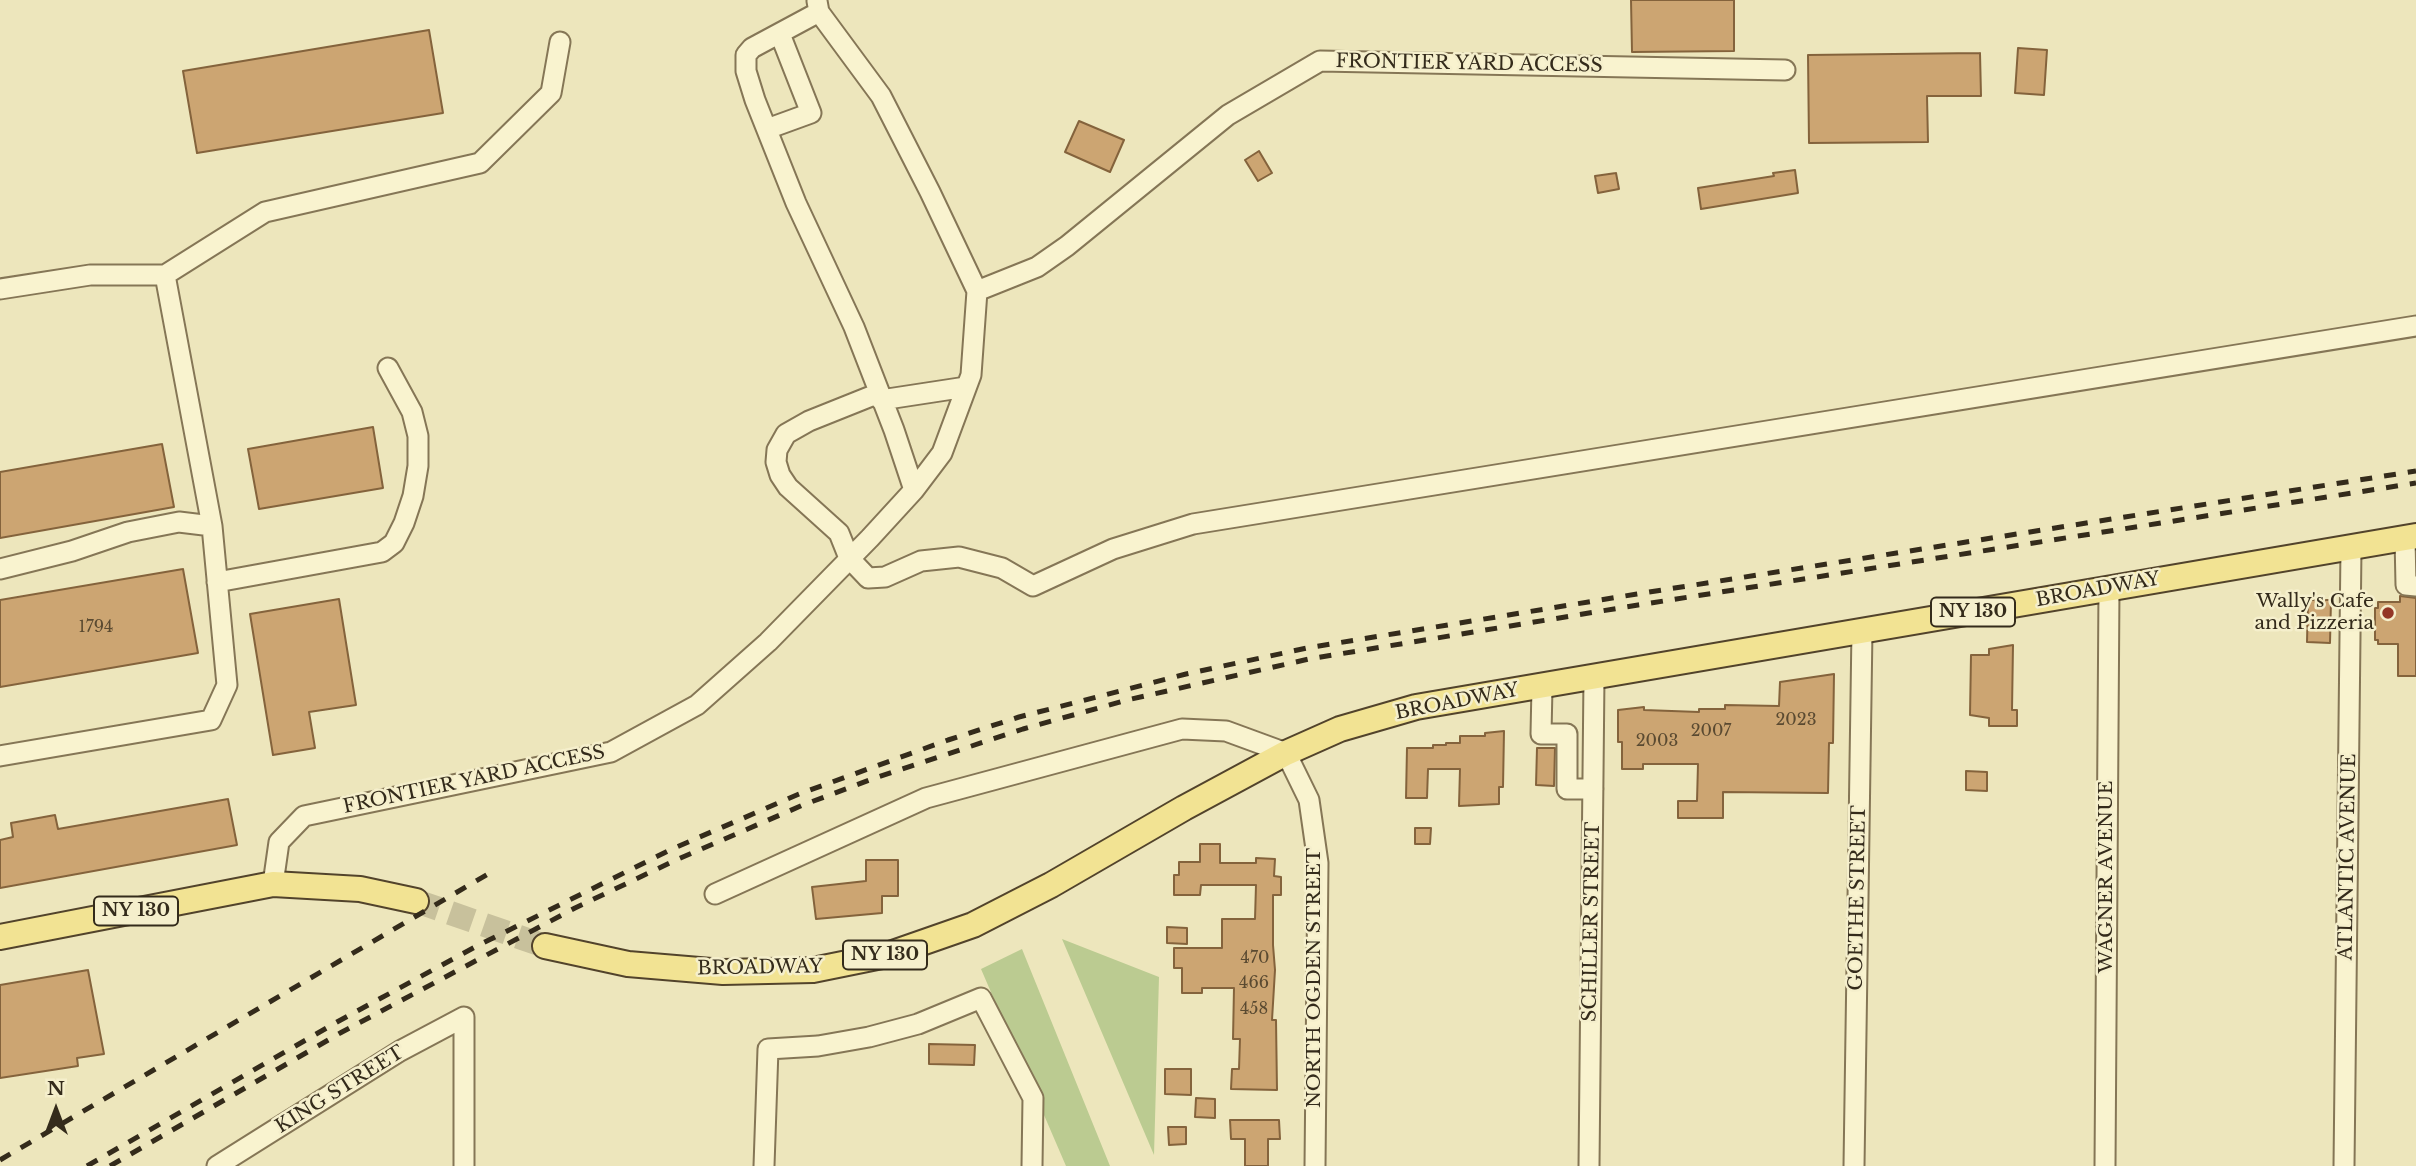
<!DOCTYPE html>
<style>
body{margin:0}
#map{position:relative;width:2416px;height:1166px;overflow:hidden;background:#ede6bc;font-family:"Libre Baskerville",serif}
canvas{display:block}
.north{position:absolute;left:21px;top:1075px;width:70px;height:70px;-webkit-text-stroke:5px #f5efcc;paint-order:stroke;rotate:0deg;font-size:19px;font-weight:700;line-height:28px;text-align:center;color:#342b1b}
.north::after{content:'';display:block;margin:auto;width:24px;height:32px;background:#342b1b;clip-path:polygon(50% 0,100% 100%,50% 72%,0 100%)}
</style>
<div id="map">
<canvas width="2416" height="1166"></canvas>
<div class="north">N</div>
</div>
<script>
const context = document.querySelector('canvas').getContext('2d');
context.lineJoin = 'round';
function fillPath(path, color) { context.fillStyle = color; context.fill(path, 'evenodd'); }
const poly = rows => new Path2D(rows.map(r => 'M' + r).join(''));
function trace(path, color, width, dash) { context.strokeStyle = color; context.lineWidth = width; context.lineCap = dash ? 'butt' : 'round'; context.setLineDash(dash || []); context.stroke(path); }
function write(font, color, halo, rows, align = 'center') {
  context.font = font + ' "Libre Baskerville",serif'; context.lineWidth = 5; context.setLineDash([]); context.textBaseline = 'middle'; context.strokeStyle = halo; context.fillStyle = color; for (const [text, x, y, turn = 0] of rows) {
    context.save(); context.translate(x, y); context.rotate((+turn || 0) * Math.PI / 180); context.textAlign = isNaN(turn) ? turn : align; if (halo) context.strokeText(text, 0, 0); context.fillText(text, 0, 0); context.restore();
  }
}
const green = poly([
 [1062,939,1159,977,1154,1155],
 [1022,949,1110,1166,1066,1166,981,969]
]);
const building = poly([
 [1631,0,1734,0,1734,51,1632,52,1631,0],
 [429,30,443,113,197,153,183,71,429,30],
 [2018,48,2047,50,2044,95,2015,93,2018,48],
 [1980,53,1981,96,1927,96,1928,142,1809,143,1808,55,1980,53],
 [1079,121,1124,140,1110,172,1065,152,1079,121],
 [1259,151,1272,173,1258,181,1245,160,1259,151],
 [1795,170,1798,193,1701,209,1698,188,1774,176,1773,173,1795,170],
 [1616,173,1619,189,1598,193,1595,176,1616,173],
 [373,427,383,488,259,509,248,449,373,427],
 [162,444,174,507,0,538,0,472,162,444],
 [183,569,198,653,0,687,0,600,183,569],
 [2400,596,2416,598,2416,676,2398,676,2398,644,2378,644,2378,640,2375,640,2375,608,2378,608,2378,602,2400,602,2400,596],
 [339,599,356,705,309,712,315,748,273,755,250,614,339,599],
 [2308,600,2331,600,2330,643,2307,642,2308,600],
 [2013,645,2012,710,2017,710,2017,726,1989,726,1989,718,1970,715,1971,655,1989,655,1989,649,2013,645],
 [1834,674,1833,743,1829,743,1828,793,1723,792,1723,818,1678,818,1678,801,1697,801,1698,764,1643,764,1643,769,1622,769,1622,742,1618,742,1618,710,1644,707,1644,710,1699,712,1699,709,1725,709,1725,705,1779,706,1780,682,1834,674],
 [1504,731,1503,787,1499,787,1499,804,1459,806,1460,769,1428,769,1427,798,1406,798,1407,748,1433,748,1433,745,1446,745,1446,743,1460,743,1460,736,1485,736,1485,733,1504,731],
 [1537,748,1555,748,1554,786,1536,785,1537,748],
 [1966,771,1987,772,1987,791,1966,790,1966,771],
 [228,799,237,845,0,888,0,840,13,837,11,823,55,815,58,829,228,799],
 [1415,828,1431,828,1430,844,1415,844,1415,828],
 [1200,844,1220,844,1220,863,1256,863,1256,858,1275,859,1274,876,1281,877,1281,895,1273,895,1273,945,1275,970,1272,1020,1276,1020,1277,1090,1231,1089,1232,1069,1239,1069,1240,1039,1233,1039,1234,988,1202,988,1202,993,1182,993,1182,968,1174,968,1174,948,1222,948,1222,919,1255,919,1256,885,1201,885,1200,895,1174,895,1174,875,1179,875,1179,862,1200,862,1200,844],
 [866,860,898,860,898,896,882,896,882,913,816,919,812,887,866,881,866,860],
 [1167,927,1187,928,1187,944,1167,943,1167,927],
 [88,970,104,1054,77,1058,78,1066,0,1078,0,985,88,970],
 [929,1044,975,1045,974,1065,929,1064,929,1044],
 [1165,1069,1191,1069,1191,1095,1165,1094,1165,1069],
 [1196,1098,1215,1099,1215,1118,1195,1117,1196,1098],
 [1230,1120,1279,1120,1280,1139,1268,1139,1268,1166,1245,1166,1245,1139,1231,1139,1230,1120],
 [1168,1127,1186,1127,1186,1144,1169,1145,1168,1127]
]);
const majorTunnel = poly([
 [416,901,545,946]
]);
const minor = poly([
 [817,1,819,12,881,96,930,192,977,291],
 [819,12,752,48,746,55,746,71,755,100,796,203,854,327,894,430,914,490],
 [767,129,811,113,780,34],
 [165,275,265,212,480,163,551,93,560,42],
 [0,289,90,275,165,275,212,526],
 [879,393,809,421,786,434,777,450,776,462,780,475,788,487,839,533,849,558,868,578,885,577,921,561,959,557,1002,568,1033,586,1113,549,1193,524,2416,326],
 [881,400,966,387],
 [2405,538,2406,585,2416,586],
 [0,569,72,551,128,532,179,522,212,526,227,685,211,720,0,756],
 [217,582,382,552,394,543,404,523,413,496,418,466,418,436,412,412,388,368],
 [1542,687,1541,734,1567,734,1567,789,1593,789],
 [273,884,279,842,304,816,611,752,697,705,768,642,870,538,914,490,942,453,971,375,977,291,1037,267,1067,246,1228,115,1320,61,1785,70],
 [715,894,926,798,1182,729,1226,731,1286,753,1309,800,1318,863,1315,1166],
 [217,1166,400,1051,464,1017,464,1166],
 [764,1166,768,1049,818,1046,869,1037,918,1024,981,998,1033,1098,1032,1166],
 [1589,1166,1594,677],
 [1854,1166,1862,630],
 [2105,1166,2109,588],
 [2344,1166,2351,548]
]);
const major = poly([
 [0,937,273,884,360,889,416,901],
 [545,946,628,964,723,972,813,970,887,955,973,925,1051,885,1184,808,1286,753,1340,729,1416,707,2416,536]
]);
const rail = poly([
 [0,1160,488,874],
 [87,1166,337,1022,475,947,672,849,799,794,948,740,1019,717,1186,674,1307,648,1637,594,2416,471],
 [110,1166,342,1032,575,908,676,860,803,805,875,778,1023,729,1127,700,1309,659,1638,605,2416,483]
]);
const markers = [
 [2388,613,7,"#943626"]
];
const numberNames = [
 ["1794",96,627],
 ["2023",1796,720],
 ["2007",1711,731],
 ["2003",1657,741],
 ["470",1255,958],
 ["466",1254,983],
 ["458",1254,1009]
];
const shields = [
 [1973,612,84],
 [136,911,84],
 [885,955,84]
];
const shieldNames = [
 ["NY 130",1973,612],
 ["NY 130",136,911],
 ["NY 130",885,955]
];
const streetNames = [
 ["FRONTIER YARD ACCESS",1469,64,1],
 ["BROADWAY",2098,590,-10],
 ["BROADWAY",1457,702,-11],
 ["FRONTIER YARD ACCESS",474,780,-12],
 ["ATLANTIC AVENUE",2348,857,-89],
 ["WAGNER AVENUE",2107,877,-90],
 ["GOETHE STREET",1858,898,-89],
 ["SCHILLER STREET",1592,922,-89],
 ["BROADWAY",760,968,-1],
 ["NORTH OGDEN STREET",1315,978,-90],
 ["KING STREET",340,1090,-32]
];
const poiNames = [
 ["Wally's Cafe",2374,602],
 ["and Pizzeria",2374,624]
];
fillPath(green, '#bbcb91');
fillPath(building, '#cca572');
trace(building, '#84633c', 2);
trace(majorTunnel, '#c8c19c', 24, [24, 12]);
trace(minor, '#857656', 23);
trace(major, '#52432b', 28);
trace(minor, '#f9f3cf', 19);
trace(major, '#f2e393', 24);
trace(rail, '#342b1b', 5, [12, 12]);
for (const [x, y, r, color] of markers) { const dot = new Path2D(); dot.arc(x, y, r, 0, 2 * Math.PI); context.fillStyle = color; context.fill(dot); trace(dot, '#f5efcc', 2.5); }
write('16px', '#5a4a31', null, numberNames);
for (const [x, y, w] of shields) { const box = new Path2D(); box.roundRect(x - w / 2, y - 14.5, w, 29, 5); context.fillStyle = '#f5efcc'; context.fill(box); trace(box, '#342b1b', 2); }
write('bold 18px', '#342b1b', null, shieldNames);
write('19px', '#342b1b', '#f5efcc', streetNames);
write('19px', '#342b1b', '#f5efcc', poiNames, 'right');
</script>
